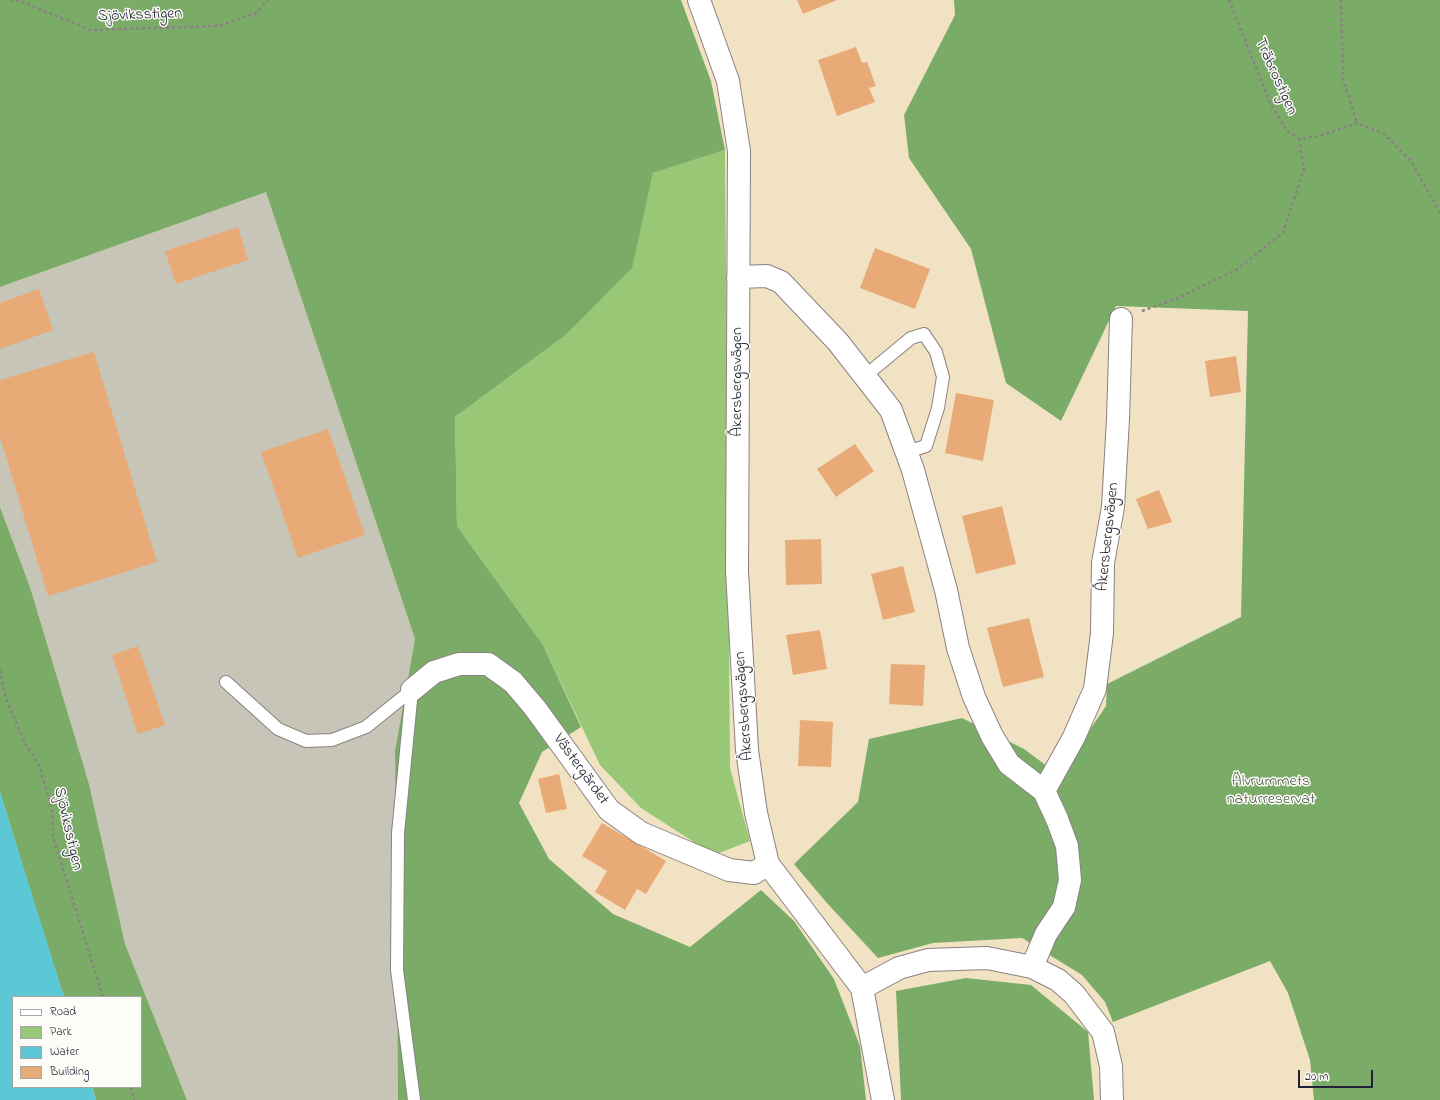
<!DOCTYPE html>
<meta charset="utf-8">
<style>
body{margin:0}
#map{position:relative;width:1440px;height:1100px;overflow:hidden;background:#f2e2c4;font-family:"Indie Flower",sans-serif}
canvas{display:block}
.legend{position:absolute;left:12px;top:996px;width:130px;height:92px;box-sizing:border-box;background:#fdfcf7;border:1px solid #a5a5ac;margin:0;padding:5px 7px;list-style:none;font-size:12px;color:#22223b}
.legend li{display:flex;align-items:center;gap:8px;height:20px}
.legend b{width:20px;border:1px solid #a5a5ac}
.scale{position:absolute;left:1298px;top:1070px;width:75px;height:18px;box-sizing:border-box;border:2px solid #22223b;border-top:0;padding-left:5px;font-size:12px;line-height:14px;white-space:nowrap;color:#22223b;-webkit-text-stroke:3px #fdfcf7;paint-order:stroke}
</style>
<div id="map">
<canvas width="1440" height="1100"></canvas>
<ul class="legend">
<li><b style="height:5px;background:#fff"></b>Road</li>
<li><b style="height:11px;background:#98c776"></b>Park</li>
<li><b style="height:11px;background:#5cc7d5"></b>Water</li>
<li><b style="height:11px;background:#e8ab77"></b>Building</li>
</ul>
<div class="scale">20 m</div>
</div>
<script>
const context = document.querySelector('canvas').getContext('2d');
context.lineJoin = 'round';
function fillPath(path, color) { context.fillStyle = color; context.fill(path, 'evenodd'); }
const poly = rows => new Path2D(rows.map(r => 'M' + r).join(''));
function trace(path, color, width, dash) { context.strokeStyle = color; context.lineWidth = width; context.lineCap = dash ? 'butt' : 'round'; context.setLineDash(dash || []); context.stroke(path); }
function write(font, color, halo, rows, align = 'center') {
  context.font = font + ' "Indie Flower",sans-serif'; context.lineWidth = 3; context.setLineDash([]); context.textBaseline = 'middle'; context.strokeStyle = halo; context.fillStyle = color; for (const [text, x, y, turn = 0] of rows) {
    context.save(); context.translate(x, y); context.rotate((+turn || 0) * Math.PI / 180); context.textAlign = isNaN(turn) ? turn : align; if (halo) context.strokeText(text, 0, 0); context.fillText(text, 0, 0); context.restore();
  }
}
const industrial = poly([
 [266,191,415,639,395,751,398,1100,187,1100,125,944,89,784,30,587,0,507,0,287]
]);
const green = poly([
 [725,150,730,768,750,841,714,855,641,808,600,765,543,645,457,526,455,417,567,334,631,268,653,173]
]);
const forest = poly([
 [0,0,681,0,711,81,725,150,653,173,632,268,567,334,455,417,457,526,543,645,581,727,542,752,519,803,549,859,613,914,690,947,761,890,794,921,834,979,860,1046,866,1100,398,1100,395,751,415,639,266,192,0,287],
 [954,0,1440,0,1440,1100,1314,1100,1310,1060,1288,993,1270,961,1113,1022,1105,1002,1082,975,1022,938,933,943,878,958,826,902,794,864,858,802,869,739,962,718,1024,749,1059,775,1106,706,1107,684,1241,617,1248,311,1116,306,1061,421,1006,383,971,249,909,158,904,115,955,15],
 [0,507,30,587,89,784,125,944,187,1100,96,1100,92,1087,141,1087,141,997,64,997,43,932,0,792],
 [966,978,1031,985,1088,1032,1094,1100,901,1100,896,991]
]);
const water = poly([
 [0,792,64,997,13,997,13,1087,92,1087,96,1100,0,1100]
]);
const building = poly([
 [797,0,837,0,803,14],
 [856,47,862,63,867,62,876,86,869,88,875,102,837,116,818,60],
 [238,227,248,260,176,284,165,251],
 [875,248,930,269,915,309,860,288],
 [39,289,53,330,0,349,0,303],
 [94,352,157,562,48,596,0,437,0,380],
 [1236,356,1241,392,1210,397,1205,361],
 [956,393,994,400,983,461,945,453],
 [328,429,365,535,298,558,261,452],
 [855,444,874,471,836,497,817,469],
 [1159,490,1172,522,1148,529,1136,499],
 [1002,506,1016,564,976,574,962,516],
 [821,539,822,584,786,585,785,540],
 [903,566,915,612,883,620,871,574],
 [1029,618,1044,677,1003,687,987,628],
 [820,630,827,669,793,675,786,635],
 [138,646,165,725,138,734,112,655],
 [891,664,925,665,923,706,889,704],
 [800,720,833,722,831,767,798,766],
 [559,774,567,809,546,813,538,779],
 [602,823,666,861,646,894,637,889,625,910,595,892,607,871,582,856]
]);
const path = poly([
 [10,0,17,0,91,30,219,26,256,13,268,0],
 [1229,0,1271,105,1287,131,1299,139,1319,136,1357,123,1384,134,1411,161,1440,213],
 [1341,0,1343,79,1357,123],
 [1142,311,1178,298,1236,270,1283,233,1304,169,1299,139],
 [0,670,6,699,26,745,39,765,52,810,53,837,103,997],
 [131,1087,134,1100]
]);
const lane = poly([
 [865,376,911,338,924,334,936,352,943,377,938,408,926,446,907,452],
 [226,682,278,729,306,741,332,740,366,727,412,690],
 [412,690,398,833,397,970,414,1100]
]);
const street = poly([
 [699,0,728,81,739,151,737,571,747,750,756,813,768,864,862,988,883,1100],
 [738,277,767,276,781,282,838,342,891,410,913,470,946,590,958,648,974,697,992,736,1009,764,1044,791],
 [412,690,434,672,459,664,488,664,513,682,535,708,609,810,641,833,729,870,754,873,768,864],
 [1032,967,1046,934,1064,907,1070,880,1067,846,1057,819,1044,791,1074,737,1095,689,1102,633,1103,563,1113,507,1118,419,1121,319],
 [862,988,899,968,928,960,987,958,1032,967,1058,980,1074,994,1103,1032,1111,1066,1112,1100]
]);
const streetNames = [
 ["Sjöviksstigen",140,16,-2],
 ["Träbrostigen",1275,77,66],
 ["Åkersbergsvägen",738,382,-90],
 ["Åkersbergsvägen",1109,537,-84],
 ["Åkersbergsvägen",745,706,-94],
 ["Västergärdet",580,770,54],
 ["Sjöviksstigen",67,829,77]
];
const parkNames = [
 ["Älvrummets",1271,782],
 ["naturreservat",1271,800]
];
fillPath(industrial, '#c7c5b8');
fillPath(green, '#98c776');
fillPath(forest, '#7aac67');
fillPath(water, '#5cc7d5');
fillPath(building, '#e8ab77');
trace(lane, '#8a8280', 14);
trace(street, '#8a8280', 24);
trace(path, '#8a8280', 2.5, [3, 3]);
trace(lane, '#fff', 12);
trace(street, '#fff', 22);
write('16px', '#22223b', '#fdfcf7', streetNames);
write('16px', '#4b5c50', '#fdfcf7', parkNames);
</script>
